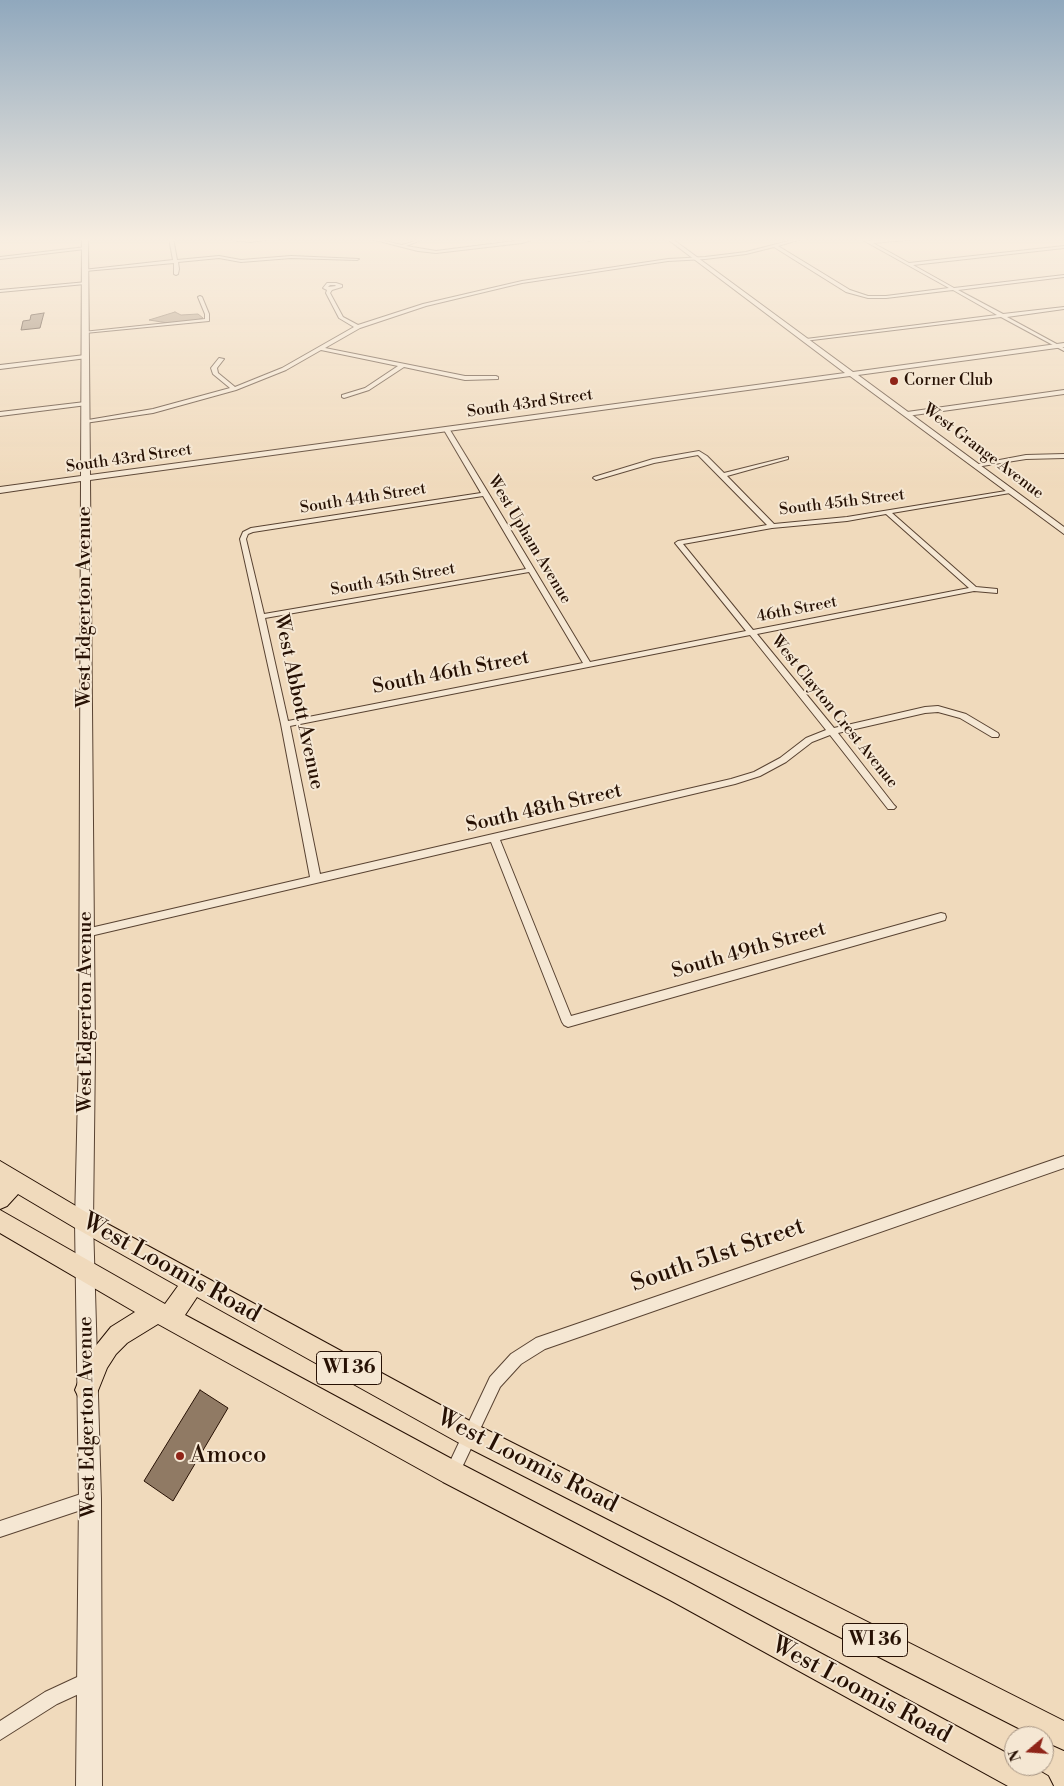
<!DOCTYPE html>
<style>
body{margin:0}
#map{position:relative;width:1064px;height:1786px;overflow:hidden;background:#f0dabc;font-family:"Libre Bodoni",serif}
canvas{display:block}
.north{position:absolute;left:1004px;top:1726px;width:50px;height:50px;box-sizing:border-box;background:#f5e7d3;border:1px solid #a39180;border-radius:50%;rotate:252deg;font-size:14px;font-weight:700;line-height:20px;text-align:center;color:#271104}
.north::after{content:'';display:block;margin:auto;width:18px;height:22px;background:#8f2418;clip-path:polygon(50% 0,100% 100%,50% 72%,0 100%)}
</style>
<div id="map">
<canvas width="1064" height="1786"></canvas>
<div class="north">N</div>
</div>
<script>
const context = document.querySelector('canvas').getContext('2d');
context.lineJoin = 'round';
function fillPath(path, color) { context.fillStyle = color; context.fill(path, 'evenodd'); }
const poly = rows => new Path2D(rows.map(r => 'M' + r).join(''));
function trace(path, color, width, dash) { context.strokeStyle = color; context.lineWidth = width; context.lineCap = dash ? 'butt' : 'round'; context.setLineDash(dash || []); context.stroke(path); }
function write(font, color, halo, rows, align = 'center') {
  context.font = font + ' "Libre Bodoni",serif'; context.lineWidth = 4; context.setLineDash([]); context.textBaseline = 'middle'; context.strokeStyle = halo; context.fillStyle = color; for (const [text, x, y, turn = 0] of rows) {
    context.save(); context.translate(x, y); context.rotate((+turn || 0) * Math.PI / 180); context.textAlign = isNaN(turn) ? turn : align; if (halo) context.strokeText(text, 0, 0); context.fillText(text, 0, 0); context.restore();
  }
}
const water = poly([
 [175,312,181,315,198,314,203,318,194,321,168,323,149,320,175,312]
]);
const building = poly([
 [44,313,40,328,21,330,23,321,30,320,31,315,44,313],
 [200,1390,228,1408,173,1501,144,1481,200,1390]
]);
const minor = poly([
 [169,238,173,238,177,260,219,256,241,260,291,256,359,259,357,260,291,258,241,262,219,258,178,262,179,269,178,274,176,275,174,274,174,263,85,271,83,270,173,260,169,238],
 [235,238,251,240,278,238,251,242,237,241,235,238],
 [367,238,372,238,402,245,426,238,406,246,436,251,538,238,522,243,436,253,418,251,367,238],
 [596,238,602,238,589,241,587,240,596,238],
 [800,238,805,238,778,246,850,290,868,296,886,296,949,288,859,238,869,241,920,238,918,239,873,243,909,263,1064,246,1064,248,913,265,954,288,1064,275,1064,277,958,290,1003,314,1064,307,1064,309,1007,317,1064,348,1064,351,1001,317,804,341,806,339,997,315,953,290,886,298,868,298,846,292,774,247,746,254,705,259,668,261,522,283,426,306,360,328,325,348,465,376,496,376,498,377,498,379,465,380,404,367,369,390,344,398,342,397,342,395,365,388,398,366,321,350,286,370,236,390,153,413,85,423,82,421,153,409,230,388,213,374,211,368,219,358,224,359,217,368,218,373,235,387,282,368,354,327,339,318,326,293,327,290,323,288,327,283,336,283,342,285,342,287,332,290,330,293,343,317,358,325,423,304,522,281,668,259,705,257,746,252,800,238],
 [330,285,335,285,336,286,328,287,330,285],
 [86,247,85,249,0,259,0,257,86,247],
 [87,282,85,284,0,292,0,290,87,282],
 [200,296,202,297,209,314,209,321,85,333,83,332,205,319,205,314,198,297,200,296],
 [85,355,87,358,0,369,0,365,85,355],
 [1064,390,1064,394,907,416,904,414,907,412,1064,390],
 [85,402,87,403,87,405,0,416,0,412,85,402],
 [447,428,450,430,489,494,590,662,746,631,675,543,678,541,767,525,698,455,654,463,596,480,593,478,594,477,653,459,699,451,707,456,724,473,788,457,788,459,727,476,774,524,847,517,1012,490,1012,492,1010,493,892,513,976,587,997,589,997,593,974,591,757,634,834,728,925,707,938,706,966,714,998,733,999,735,998,737,992,737,960,718,938,712,925,713,838,733,894,805,896,807,894,809,888,809,830,735,812,742,786,762,760,776,735,784,500,840,571,1016,941,913,945,914,946,917,945,920,568,1027,564,1025,562,1022,491,842,86,937,82,936,81,933,82,930,86,929,310,877,281,724,240,539,243,532,251,528,481,493,444,430,447,428],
 [483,496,526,569,264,614,246,539,248,534,253,532,483,496],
 [886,514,969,588,753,630,683,544,772,528,847,521,886,514],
 [529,572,583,663,288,721,265,618,529,572],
 [750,635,826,730,806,738,780,758,754,772,731,779,320,874,290,726,750,635],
 [1064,454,1064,458,1026,459,976,467,973,465,1026,455,1064,454],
 [1064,1156,1064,1168,545,1349,521,1364,500,1387,457,1478,452,1481,447,1478,444,1473,447,1468,490,1377,511,1354,536,1338,1064,1156],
 [90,1491,96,1493,98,1499,96,1505,0,1537,0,1521,90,1491],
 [88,1672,94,1675,97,1681,94,1687,57,1704,0,1740,0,1721,45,1692,88,1672]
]);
const tertiary = poly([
 [82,238,88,238,90,475,845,373,666,238,671,238,853,372,1064,343,1064,347,858,375,1064,527,1064,534,850,376,90,480,95,1051,93,1222,101,1499,102,1786,76,1786,79,1499,75,1222,79,1051,81,481,0,493,0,487,81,476,82,238]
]);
const primary = poly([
 [0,1161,91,1215,479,1426,1064,1721,1064,1750,1044,1741,1044,1736,1034,1736,461,1444,197,1297,185,1315,461,1464,688,1582,1014,1757,1014,1766,1031,1766,1048,1776,1053,1786,1008,1786,670,1600,443,1482,158,1324,127,1343,116,1354,107,1368,95,1398,87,1402,79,1398,75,1390,90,1353,111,1327,135,1312,0,1233,0,1210,165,1304,178,1286,77,1229,18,1194,7,1206,0,1209,0,1161]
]);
const markers = [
 [894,381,5,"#8f2418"],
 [180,1456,5,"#8f2418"]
];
const farPoinames = [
 ["Corner Club",904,381]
];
const farStreetnames = [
 ["South 43rd Street",530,404,-8],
 ["West Grange Avenue",983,452,37],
 ["South 43rd Street",129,459,-8],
 ["South 44th Street",363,499,-9],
 ["South 45th Street",842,503,-7],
 ["West Upham Avenue",529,540,59],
 ["South 45th Street",393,580,-10],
 ["46th Street",797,610,-11],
 ["West Clayton Crest Avenue",834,712,51]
];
const shields = [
 [349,1368,65],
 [875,1640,65]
];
const shieldNames = [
 ["WI 36",349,1368],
 ["WI 36",875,1640]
];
const streetNames = [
 ["West Edgerton Avenue",85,607,-90],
 ["South 46th Street",451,673,-11],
 ["West Abbott Avenue",298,702,78],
 ["South 48th Street",544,809,-13],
 ["South 49th Street",749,951,-16],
 ["West Edgerton Avenue",86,1012,-90],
 ["West Edgerton Avenue",88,1417,-91]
];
const nearStreetnames = [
 ["South 51st Street",718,1256,-19],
 ["West Loomis Road",171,1269,29],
 ["West Loomis Road",527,1462,27],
 ["West Loomis Road",861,1691,28]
];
const nearPoinames = [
 ["Amoco",190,1456]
];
fillPath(water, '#ac967d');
trace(water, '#77614d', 1);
fillPath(building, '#907a64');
trace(building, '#271104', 1);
trace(minor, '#594332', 2);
trace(tertiary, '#594332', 2);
trace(primary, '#271104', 2);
fillPath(minor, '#f5e7d3');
fillPath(tertiary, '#f5e7d3');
fillPath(primary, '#f0dabc');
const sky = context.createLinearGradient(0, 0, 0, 488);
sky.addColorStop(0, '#90a8bd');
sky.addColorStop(0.49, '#f8eee1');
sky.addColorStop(1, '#f8eee100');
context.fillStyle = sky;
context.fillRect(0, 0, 1064, 488);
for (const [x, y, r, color] of markers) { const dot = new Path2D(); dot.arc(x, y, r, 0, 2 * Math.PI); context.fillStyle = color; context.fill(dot); trace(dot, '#f5e7d3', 2); }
write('16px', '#271104', '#f5e7d3', farPoinames, 'left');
write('16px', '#271104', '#f5e7d3', farStreetnames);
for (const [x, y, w] of shields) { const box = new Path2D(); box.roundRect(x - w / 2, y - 16.5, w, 33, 4); context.fillStyle = '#f5e7d3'; context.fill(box); trace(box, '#271104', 1); }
write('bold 19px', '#271104', null, shieldNames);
write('20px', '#271104', '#f5e7d3', streetNames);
write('24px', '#271104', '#f5e7d3', nearStreetnames);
write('24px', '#271104', '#f5e7d3', nearPoinames, 'left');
</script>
